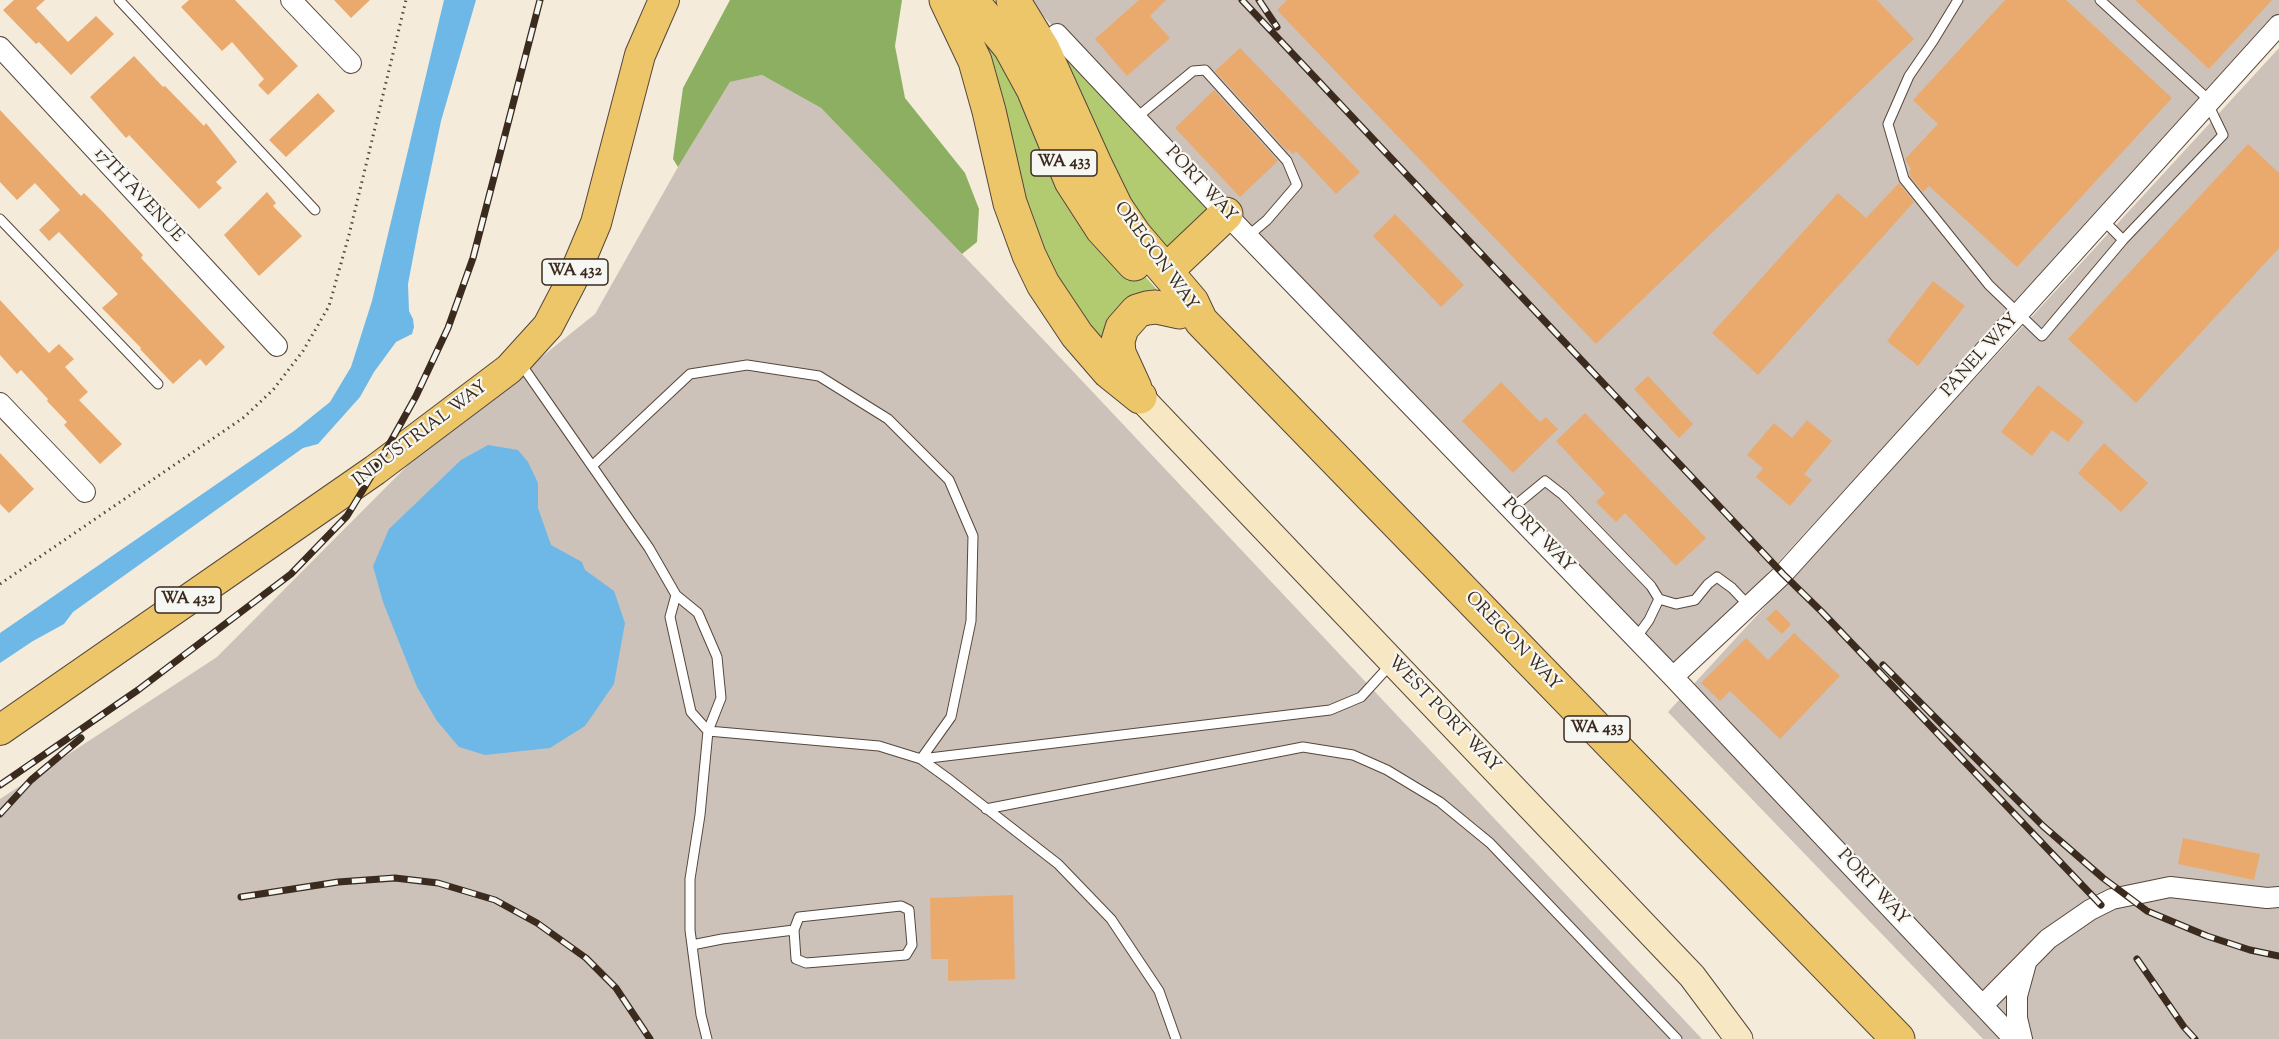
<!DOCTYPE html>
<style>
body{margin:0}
canvas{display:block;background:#f4ebdb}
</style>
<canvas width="2279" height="1039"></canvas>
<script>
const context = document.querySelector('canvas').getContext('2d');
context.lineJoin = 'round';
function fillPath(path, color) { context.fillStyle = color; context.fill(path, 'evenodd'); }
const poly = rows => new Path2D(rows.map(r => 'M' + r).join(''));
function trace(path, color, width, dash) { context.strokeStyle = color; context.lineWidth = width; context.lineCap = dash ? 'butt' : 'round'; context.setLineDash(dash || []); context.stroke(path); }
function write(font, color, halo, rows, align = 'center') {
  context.font = font + ' "Sorts Mill Goudy",serif'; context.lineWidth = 4.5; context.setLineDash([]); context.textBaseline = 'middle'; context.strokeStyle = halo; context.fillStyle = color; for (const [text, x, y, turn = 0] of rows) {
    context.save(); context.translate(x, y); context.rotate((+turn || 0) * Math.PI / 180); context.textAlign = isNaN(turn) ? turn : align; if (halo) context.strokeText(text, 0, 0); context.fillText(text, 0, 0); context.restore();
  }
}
const industrial = poly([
 [1028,0,2279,0,2279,15,1673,677],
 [2279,48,2279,1039,1983,1039,1668,712],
 [762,75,821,108,988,281,1702,1039,0,1039,0,799,217,657,411,462,595,314,678,167,730,82]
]);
const green = poly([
 [971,0,1102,229,1160,293,1147,308,1124,367,1043,284],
 [1057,34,1226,214,1166,271,1096,166]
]);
const forest = poly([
 [730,0,902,0,895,46,905,98,965,173,979,209,977,242,962,254,821,108,762,75,730,82,678,167,673,159,683,88]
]);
const water = poly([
 [444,0,476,0,441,121,419,226,408,284,409,311,413,319,414,327,412,334,396,342,374,372,360,397,318,444,303,448,73,612,64,624,33,641,0,663,0,633,294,431,330,402,351,367,372,301],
 [488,445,518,450,528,462,538,483,538,508,551,545,582,562,585,570,614,591,625,623,614,684,585,726,550,748,485,755,459,747,437,721,417,687,383,602,373,566,389,529,461,460]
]);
const building = poly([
 [14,0,45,0,36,8,68,42,96,16,114,34,71,75,39,42,36,44,3,10],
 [189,0,235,0,298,66,268,95,258,85,264,79,232,42,222,51,181,7],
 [334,0,370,0,351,18],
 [1139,0,1166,0,1150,16,1170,38,1127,76,1095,39],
 [1287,0,1877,0,1914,39,1596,344,1277,10],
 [2005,0,2066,0,2172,98,2017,267,1929,186,1923,192,1910,176,1909,172,1911,169,1905,159,1938,124,1913,100],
 [2135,0,2272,0,2209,69],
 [1240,48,1360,172,1336,194,1296,151,1293,154,1289,150,1287,151,1215,71],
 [134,56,163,87,165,86,204,126,206,123,237,162,216,182,222,188,199,209,129,135,126,138,90,97],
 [1214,90,1278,161,1240,197,1175,128],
 [318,93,335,111,286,157,269,140],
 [0,110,81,196,84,193,103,212,143,255,141,258,225,347,206,366,200,359,173,384,140,349,141,348,102,308,118,294,59,232,49,241,39,230,60,210,35,183,17,200,0,182],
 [2248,144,2279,173,2279,248,2136,403,2068,339],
 [1899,183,1914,202,1758,375,1712,333,1838,193,1866,218],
 [267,192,276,203,273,206,302,236,259,276,224,235],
 [1395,214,1464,285,1441,307,1373,236],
 [1933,281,1965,306,1918,366,1887,341],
 [0,300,49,353,59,344,74,359,65,367,88,392,79,400,122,444,100,464,64,425,67,422,47,401,48,399,21,370,17,374,0,355],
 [1648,376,1693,424,1679,438,1634,389],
 [1501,382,1540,422,1546,417,1558,429,1513,473,1462,421],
 [2038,385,2084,422,2068,442,2052,430,2032,456,2001,432],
 [1585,413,1706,538,1676,566,1625,513,1616,522,1596,502,1605,493,1556,441],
 [1807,420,1832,441,1804,474,1812,480,1790,506,1756,477,1763,468,1747,455,1774,423,1792,438],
 [2104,443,2148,483,2121,512,2078,473],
 [0,453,34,489,9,513,0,504],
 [1776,609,1791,624,1782,634,1766,619],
 [1794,633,1840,676,1780,739,1730,691,1720,701,1701,683,1746,638,1768,660],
 [2183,838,2260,854,2254,880,2178,864],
 [1013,895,1015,979,948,981,948,959,931,959,930,898]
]);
const path = poly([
 [0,584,243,418,273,390,303,351,329,306,349,235,406,0]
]);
const lane = poly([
 [119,0,315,210],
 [1958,0,1933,41,1909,76,1888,124,1904,179,1989,285,2042,336,2123,240,2223,135,2208,104],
 [2100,0,2210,101],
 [1136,118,1193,71,1205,70,1287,161,1297,185,1267,220,1248,236],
 [0,219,158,384],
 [2103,220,2123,240],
 [521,364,649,548,676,595,698,613,717,657,721,698,708,731,700,815,690,879,690,930,701,1015,707,1039],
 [592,466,690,374,747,365,819,376,888,419,949,480,973,536,971,621,951,717,921,759],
 [1511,509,1545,481,1563,495,1651,586,1659,599,1649,620,1636,638],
 [676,595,670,617,691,712,708,731,879,746,921,759,950,780,1058,864,1111,919,1159,991,1176,1039],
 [1659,599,1676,604,1695,600,1708,584,1717,577,1732,588,1749,606],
 [921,759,1330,710,1361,697,1391,664],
 [986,809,1303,747,1353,755,1387,770,1440,802,1490,843,1677,1039],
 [692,945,722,939,794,930,799,917,901,906,909,910,912,945,906,955,806,963,796,959,794,930]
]);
const street = poly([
 [291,0,351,63],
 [1057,34,1226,214,1673,677,2014,1039],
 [0,47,277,346],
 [0,403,85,492],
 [1673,677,1783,574,2279,25],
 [1983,1005,2048,939,2090,910,2112,899,2170,887,2267,898,2279,897],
 [2022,1039,2017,1018,2017,996,2026,963]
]);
const secondary = poly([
 [1140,397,1692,976,1739,1039]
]);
const primary = poly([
 [0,730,375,470,509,369,548,326,572,280,596,223,640,55,664,0]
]);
const highway = poly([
 [946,0,975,61,989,111,1010,203,1029,255,1043,284,1077,335,1109,372,1140,397],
 [971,0,1010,47,1033,89,1071,181,1102,229,1134,264],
 [1013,0,1043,49,1096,166,1116,207,1135,235,1192,302,1201,321,1898,1039],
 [1166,271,1226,214],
 [1135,388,1119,353,1118,341,1122,328,1137,311,1147,308,1156,307,1179,312]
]);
const rail = poly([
 [1242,0,1783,574,1822,612,2101,905],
 [1259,0,1277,27],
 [1883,665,2043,826,2103,878,2147,911,2207,936,2250,950,2279,956],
 [0,785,138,690,291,574,347,516,375,470,416,396,448,328,473,258,540,0],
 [0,814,31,780,81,738],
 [241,897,338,882,395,878,438,883,495,900,537,923,586,958,616,988,650,1039],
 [2137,959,2184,1027,2195,1039]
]);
const shields = [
 [1064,163,66],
 [575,272,66],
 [188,600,66],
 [1597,729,66]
];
const shieldNames = [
 ["WA 433",1064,163],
 ["WA 432",575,272],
 ["WA 432",188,600],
 ["WA 433",1597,729]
];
const streetNames = [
 ["PORT WAY",1200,185,47],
 ["17TH AVENUE",138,196,47],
 ["OREGON WAY",1155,257,54],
 ["PANEL WAY",1981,356,-48],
 ["INDUSTRIAL WAY",421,435,-37],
 ["PORT WAY",1537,536,46],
 ["OREGON WAY",1512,642,46],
 ["WEST PORT WAY",1443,715,46],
 ["PORT WAY",1872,888,47]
];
fillPath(industrial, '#ccc2b9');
fillPath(green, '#b2cb70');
fillPath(forest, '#8daf62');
fillPath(water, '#6eb8e7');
fillPath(building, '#eaaa6e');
trace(lane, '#57473a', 11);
trace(street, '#57473a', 22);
trace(secondary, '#57473a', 29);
trace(primary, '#57473a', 32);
trace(highway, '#57473a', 35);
trace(path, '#57473a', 3, [1.5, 4.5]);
trace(lane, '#fff', 9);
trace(street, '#fff', 20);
trace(secondary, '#f7e8c3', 27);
trace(primary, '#ecc669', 30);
trace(highway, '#ecc669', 33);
trace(rail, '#3b2a1e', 7);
trace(rail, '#f6f6f2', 4.5, [14]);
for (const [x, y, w] of shields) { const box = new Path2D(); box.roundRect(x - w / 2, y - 13, w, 26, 4.5); context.fillStyle = '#f6f6f2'; context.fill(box); trace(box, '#3b2a1e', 1.5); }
write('bold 16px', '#3b2a1e', null, shieldNames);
write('18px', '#3b2a1e', '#f6f6f2', streetNames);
</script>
